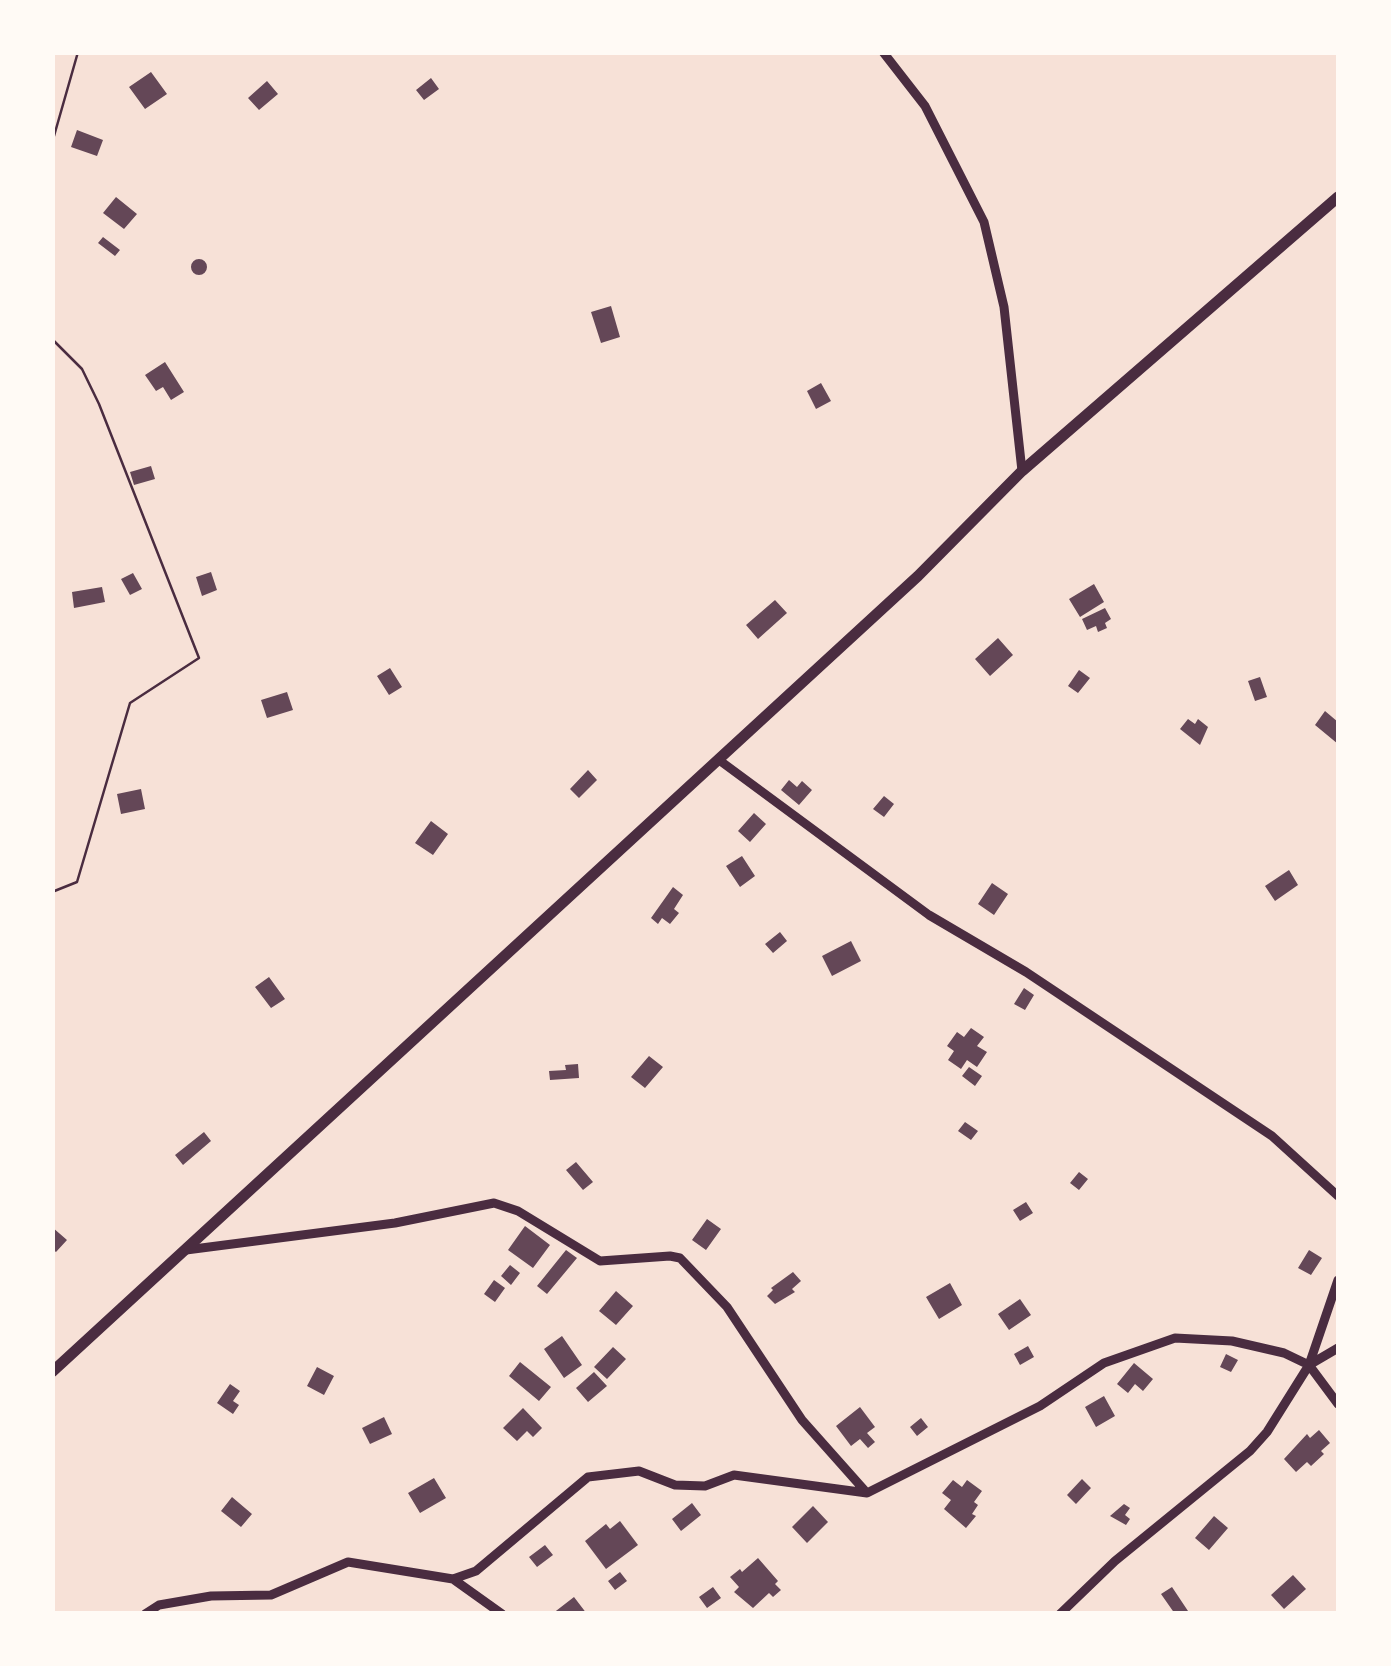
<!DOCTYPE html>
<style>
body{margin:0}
#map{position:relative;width:1391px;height:1666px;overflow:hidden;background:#f7e1d7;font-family:Karla,sans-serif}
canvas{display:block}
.frame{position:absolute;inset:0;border:55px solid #fffaf5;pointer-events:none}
</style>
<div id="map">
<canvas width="1391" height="1666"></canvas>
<div class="frame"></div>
</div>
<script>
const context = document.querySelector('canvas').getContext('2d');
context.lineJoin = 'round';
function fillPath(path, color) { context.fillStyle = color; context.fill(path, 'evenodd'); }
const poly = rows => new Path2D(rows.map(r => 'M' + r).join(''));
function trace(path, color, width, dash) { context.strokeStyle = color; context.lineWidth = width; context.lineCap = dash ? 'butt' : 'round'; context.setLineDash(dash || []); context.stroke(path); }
const building = poly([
 [151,72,167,94,145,109,129,87],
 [431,78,439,89,424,100,416,90],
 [267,81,278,94,259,110,248,98],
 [77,130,103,140,97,156,71,147],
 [116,197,137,214,124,229,103,213],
 [103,237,120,250,115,256,98,243],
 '191 267a8 8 0 1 1 16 0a8 8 0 1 1-16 0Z',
 [611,306,620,337,601,343,591,312],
 [165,362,184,392,171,400,163,387,156,391,145,375],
 [821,383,831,401,816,409,807,391],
 [151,466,155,479,134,485,130,472],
 [211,572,217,590,202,596,196,577],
 [133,573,142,589,130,595,121,579],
 [1094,584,1104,602,1080,617,1069,599],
 [102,587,105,602,74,608,72,592],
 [775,600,787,613,758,639,746,625],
 [1105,608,1111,619,1105,623,1107,628,1098,632,1096,626,1087,630,1082,619],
 [998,638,1013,655,990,676,975,659],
 [390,668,402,687,389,695,377,676],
 [1079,670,1090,678,1078,693,1068,686],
 [1260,677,1267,697,1255,701,1248,681],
 [287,692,293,710,267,718,261,700],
 [1325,711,1338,722,1338,744,1315,725],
 [1188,719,1195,724,1198,719,1208,727,1200,745,1180,729],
 [588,770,597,780,579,798,570,789],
 [789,780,797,787,802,781,812,790,799,805,781,790],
 [141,789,145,809,121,814,117,794],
 [884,796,894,804,884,817,873,809],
 [754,813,766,824,750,842,738,831],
 [431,821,448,834,433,855,415,843],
 [742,856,755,876,740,887,726,866],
 [1289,870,1298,885,1275,901,1265,886],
 [992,883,1008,894,994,915,978,904],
 [673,887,683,895,674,909,679,913,670,924,662,918,658,924,651,918],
 [780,932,787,941,773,953,765,944],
 [851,941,861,961,832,976,822,956],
 [269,977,285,999,271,1008,255,987],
 [1024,988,1034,995,1025,1010,1014,1004],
 [971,1028,984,1037,977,1046,987,1052,977,1067,967,1060,961,1069,948,1060,954,1051,947,1046,957,1032,964,1037],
 [649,1056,663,1067,645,1088,631,1077],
 [578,1064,579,1078,550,1080,549,1071,566,1070,565,1065],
 [969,1067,982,1076,975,1086,962,1076],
 [965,1122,978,1131,971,1140,958,1131],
 [204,1132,211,1141,183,1165,175,1155],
 [576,1162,593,1182,583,1190,566,1170],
 [1079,1172,1088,1179,1079,1190,1070,1183],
 [1026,1202,1033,1213,1020,1221,1013,1210],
 [707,1219,721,1229,706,1250,692,1240],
 [525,1226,550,1245,533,1268,508,1250],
 [52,1227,67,1240,56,1252,52,1249],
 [566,1250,577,1258,547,1294,537,1286],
 [1309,1250,1322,1258,1311,1275,1298,1268],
 [510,1265,520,1273,511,1285,501,1276],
 [793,1272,801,1281,792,1289,795,1292,775,1304,767,1296,773,1290,771,1288],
 [494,1280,505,1288,495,1302,484,1294],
 [950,1283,962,1305,939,1319,926,1297],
 [616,1291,633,1306,616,1325,599,1311],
 [1020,1299,1031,1315,1009,1330,998,1314],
 [562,1336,582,1365,564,1378,544,1349],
 [1028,1346,1034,1357,1020,1365,1014,1354],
 [613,1347,626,1359,607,1379,594,1367],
 [1226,1354,1238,1360,1231,1372,1220,1367],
 [520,1362,551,1387,539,1401,509,1376],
 [1134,1363,1153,1379,1143,1391,1135,1384,1128,1393,1117,1384],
 [317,1367,334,1376,324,1395,307,1386],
 [594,1372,607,1386,588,1402,576,1388],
 [230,1384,240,1391,233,1401,239,1405,233,1414,217,1403],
 [1104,1396,1115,1416,1096,1427,1085,1407],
 [860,1407,875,1427,867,1433,875,1442,868,1448,860,1439,851,1446,836,1426],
 [523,1408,542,1428,533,1437,527,1431,517,1441,503,1428],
 [384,1417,392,1434,370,1444,362,1428],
 [921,1418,928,1427,917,1436,910,1427],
 [1319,1430,1330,1443,1321,1451,1324,1454,1311,1466,1307,1462,1296,1472,1284,1459,1307,1434,1310,1438],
 [434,1478,446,1498,420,1513,408,1493],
 [1082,1479,1091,1488,1076,1504,1067,1495],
 [953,1480,962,1487,967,1480,982,1491,974,1502,978,1505,972,1514,976,1516,966,1528,944,1509,951,1500,942,1493],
 [232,1497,252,1514,241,1527,221,1511],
 [692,1503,701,1515,681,1531,672,1519],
 [1124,1504,1130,1508,1125,1515,1130,1519,1126,1525,1110,1516],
 [813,1506,828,1522,807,1543,792,1527],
 [1214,1516,1228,1528,1209,1550,1195,1538],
 [620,1521,638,1545,606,1569,585,1541,606,1524,610,1529],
 [545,1545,553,1555,537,1567,529,1557],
 [758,1558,778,1581,775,1584,781,1590,773,1597,769,1593,753,1608,734,1592,739,1587,730,1577,740,1569,742,1572],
 [620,1572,627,1581,615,1590,608,1581],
 [1293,1575,1306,1589,1284,1609,1271,1595],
 [713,1587,721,1598,707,1608,699,1597],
 [1172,1587,1190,1614,1175,1614,1161,1594],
 [574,1597,587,1614,552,1614]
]);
const path = poly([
 [52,143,78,52],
 [52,339,82,369,99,404,199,658,130,703,77,882,52,892]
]);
const minor = poly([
 [883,52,925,106,984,222,1004,307,1022,471],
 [719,760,929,915,1026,972,1272,1136,1338,1196],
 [186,1250,395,1223,494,1203,518,1211,600,1261,670,1256,680,1258,727,1307,802,1420,866,1492],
 [1309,1365,1338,1348],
 [453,1579,502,1614],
 [145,1614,159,1605,211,1596,271,1595,348,1562,453,1579,476,1571,588,1477,639,1471,675,1485,705,1486,734,1475,867,1493,1040,1406,1104,1363,1175,1338,1232,1341,1284,1353,1309,1365,1338,1404],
 [1060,1614,1115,1561,1250,1451,1267,1432,1309,1365,1338,1280]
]);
const secondary = poly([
 [52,1372,918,576,1022,471,1338,197]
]);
fillPath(building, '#644757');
trace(path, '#4a2c40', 2.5);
trace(minor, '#4a2c40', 9);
trace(secondary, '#4a2c40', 11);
</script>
